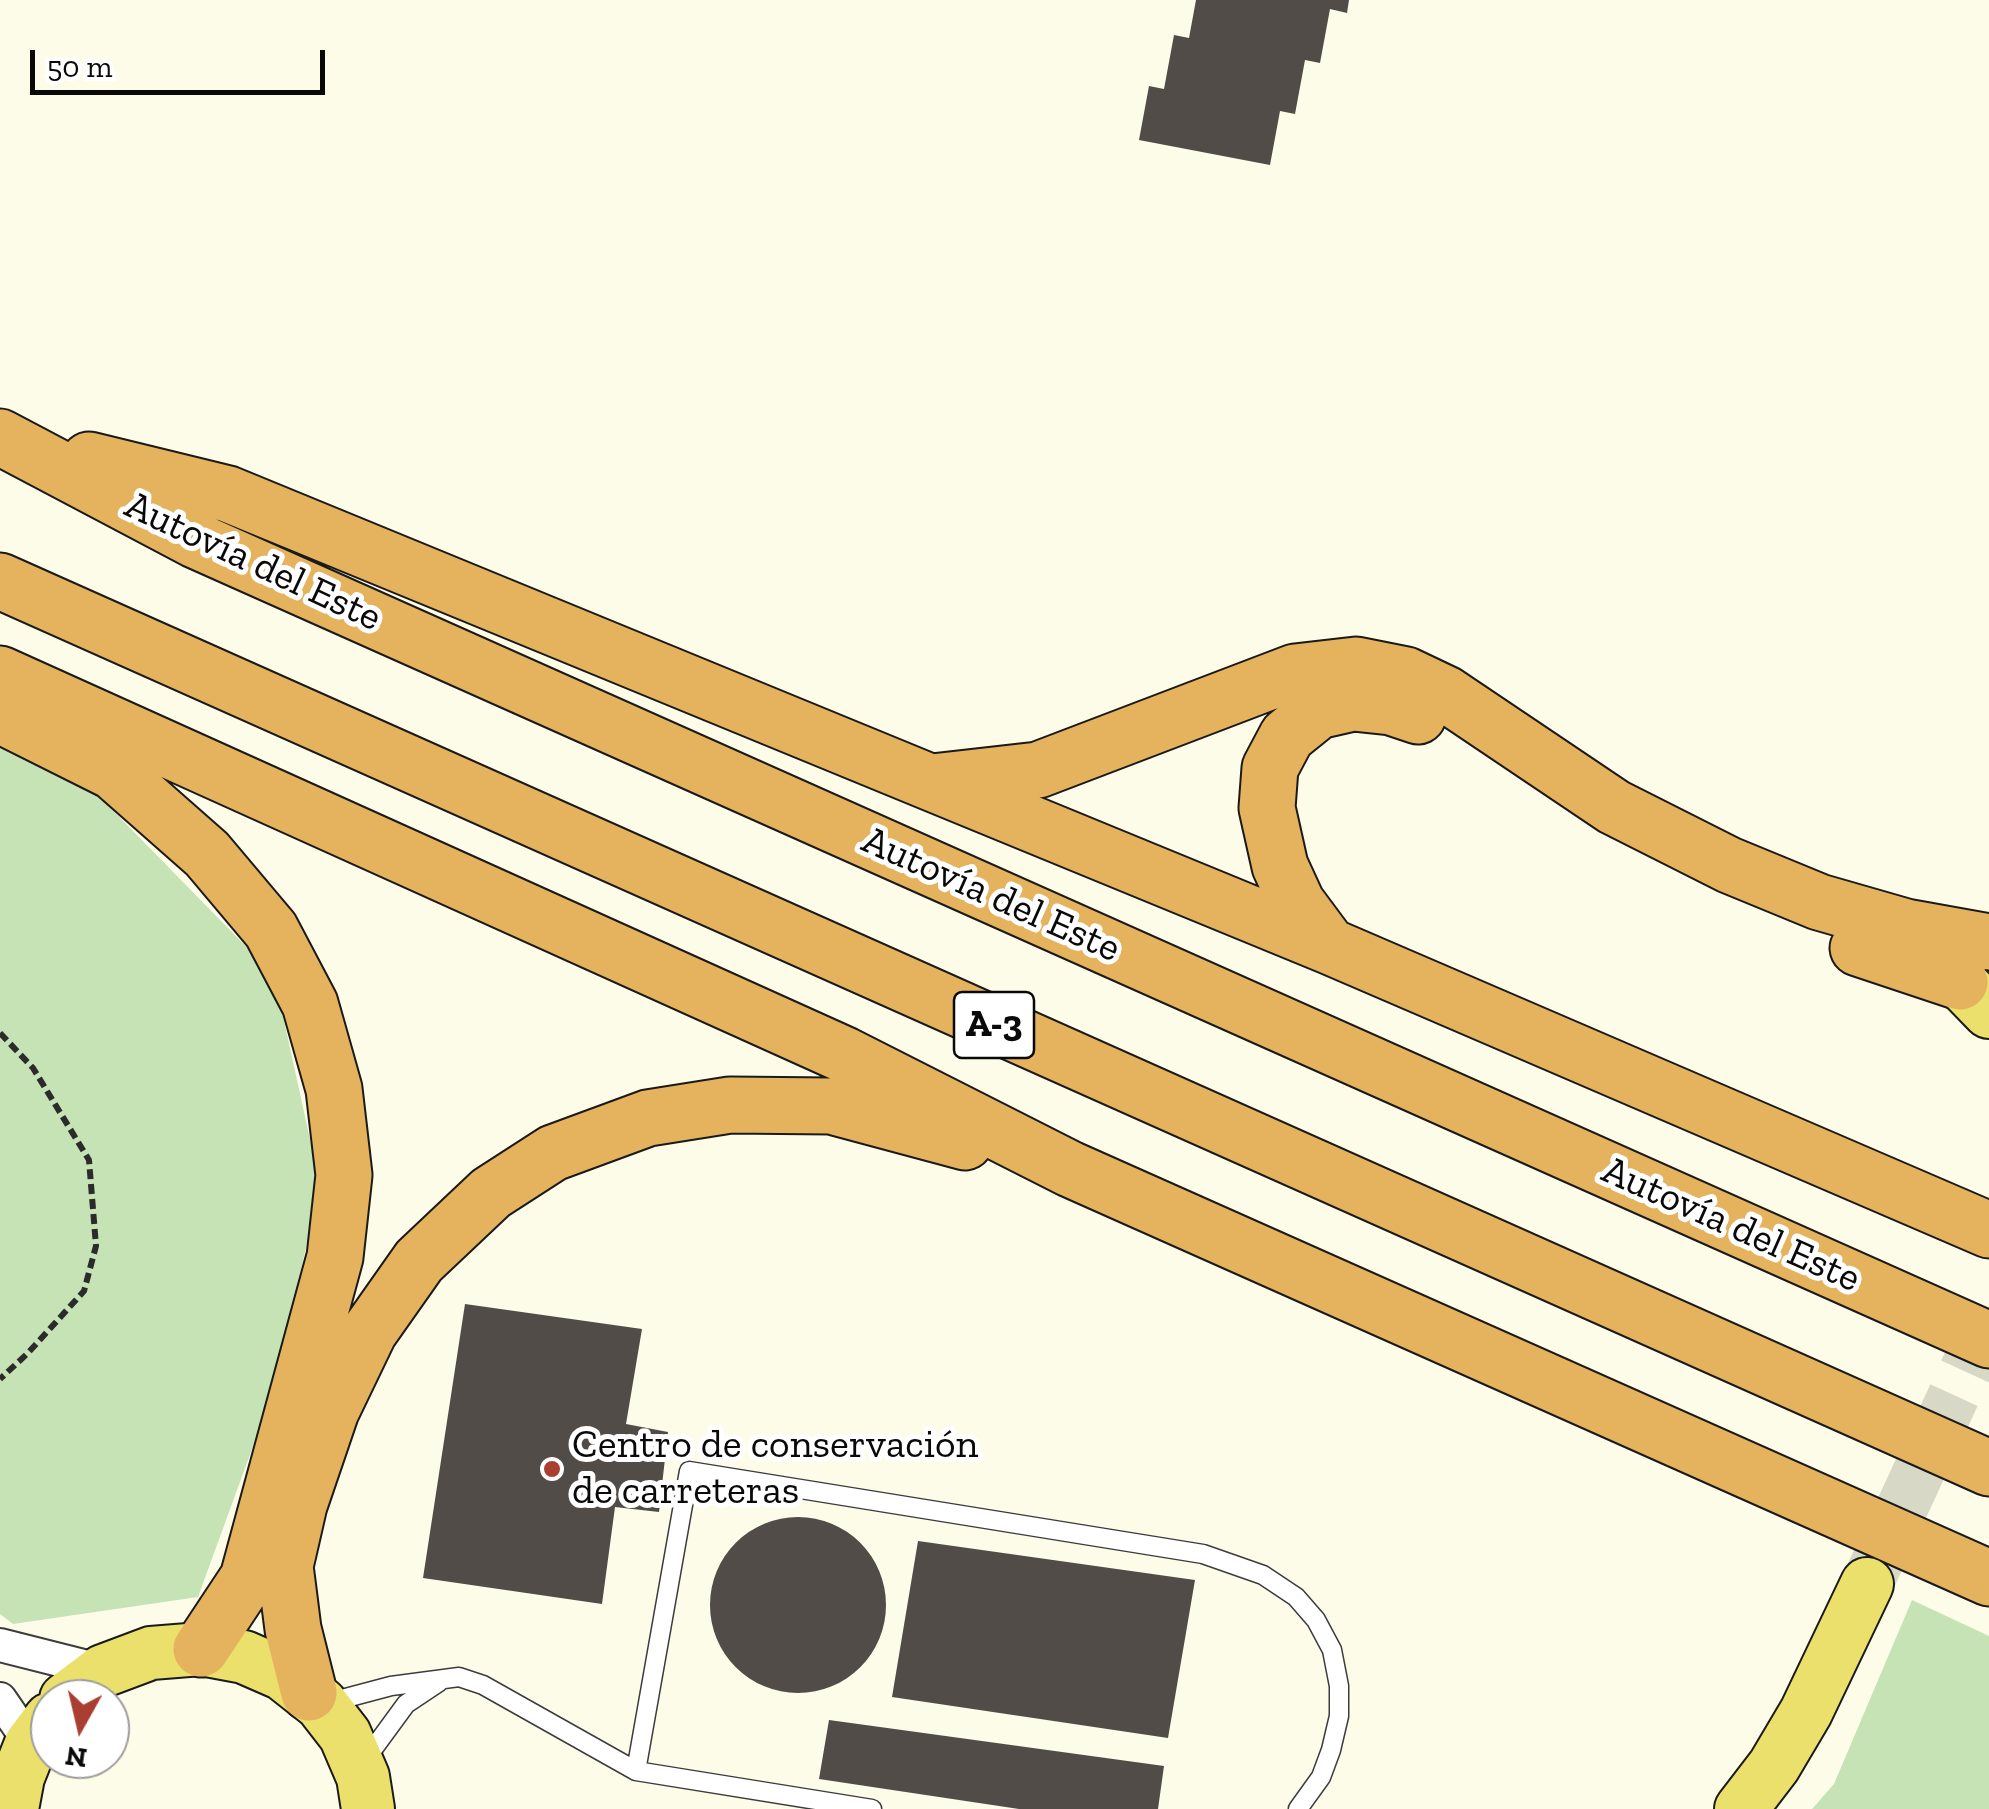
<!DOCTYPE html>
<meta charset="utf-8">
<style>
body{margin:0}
#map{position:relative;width:1989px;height:1809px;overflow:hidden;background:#fdfce8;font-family:"Zilla Slab",serif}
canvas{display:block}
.north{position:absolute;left:30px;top:1679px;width:100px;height:100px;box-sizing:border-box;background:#fff;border:2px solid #9d9d9d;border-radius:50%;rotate:188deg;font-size:28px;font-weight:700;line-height:40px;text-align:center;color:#090909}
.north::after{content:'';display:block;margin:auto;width:35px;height:45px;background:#aa3f31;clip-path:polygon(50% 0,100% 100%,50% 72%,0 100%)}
.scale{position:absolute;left:30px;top:50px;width:295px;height:45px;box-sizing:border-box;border:5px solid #090909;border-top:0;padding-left:12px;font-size:30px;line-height:35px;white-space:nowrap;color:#090909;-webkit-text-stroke:8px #fff;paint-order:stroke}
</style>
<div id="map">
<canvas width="1989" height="1809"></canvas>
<div class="north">N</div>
<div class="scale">50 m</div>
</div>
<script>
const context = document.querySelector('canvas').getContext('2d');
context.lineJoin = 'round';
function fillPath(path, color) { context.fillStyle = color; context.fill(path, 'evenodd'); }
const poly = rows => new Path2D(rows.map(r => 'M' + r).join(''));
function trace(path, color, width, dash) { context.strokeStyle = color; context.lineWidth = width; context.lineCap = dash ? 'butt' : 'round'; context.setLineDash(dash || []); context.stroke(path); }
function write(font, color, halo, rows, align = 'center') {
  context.font = font + ' "Zilla Slab",serif'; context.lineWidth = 10; context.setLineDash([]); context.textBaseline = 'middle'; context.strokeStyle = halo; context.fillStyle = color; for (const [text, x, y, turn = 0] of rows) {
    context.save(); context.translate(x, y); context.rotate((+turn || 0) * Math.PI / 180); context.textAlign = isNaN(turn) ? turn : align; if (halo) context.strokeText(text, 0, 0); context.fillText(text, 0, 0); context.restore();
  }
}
const green = poly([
 [0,738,86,783,274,975,320,1185,275,1386,198,1597,13,1624,0,1614],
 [1912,1600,1989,1636,1989,1809,1812,1809,1834,1784]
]);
const building = poly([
 [1196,0,1349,0,1347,13,1330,9,1320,63,1305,60,1295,114,1280,111,1270,165,1139,140,1149,86,1164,89,1174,35,1189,38],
 [465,1304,642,1329,626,1424,668,1432,659,1512,615,1507,602,1604,423,1578],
 '710 1605a88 88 0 1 1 176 0a88 88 0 1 1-176 0Z',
 [918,1541,1195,1580,1168,1738,892,1697],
 [829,1720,1164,1766,1158,1809,1019,1809,819,1779]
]);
const primaryTunnel = poly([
 [1867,1584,1989,1319]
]);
const path = poly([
 [0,1033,33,1068,89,1160,96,1246,84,1291,28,1353,0,1379]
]);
const lane = poly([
 [327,1703,391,1686,459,1677,483,1685,636,1771,872,1809],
 [365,1760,406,1704,439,1682],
 [636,1771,689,1471,1203,1554,1263,1575,1296,1597,1316,1620,1332,1650,1339,1686,1339,1716,1331,1750,1321,1777,1298,1809]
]);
const street = poly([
 [0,1645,103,1671],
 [0,1699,31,1744]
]);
const primary = poly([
 [1960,982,1989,1012],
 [66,1699,103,1671,151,1653,201,1649,244,1657,283,1674,321,1704,345,1735,363,1777,368,1809],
 [12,1809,18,1777,31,1744,50,1719],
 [1741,1809,1774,1766,1806,1712,1867,1584]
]);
const highway = poly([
 [0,437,195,540,1989,1340],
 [89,460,228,494,1329,946,1989,1230],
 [0,581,1989,1468],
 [0,674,845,1055,1070,1169,1989,1578],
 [0,715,114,772,207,854,271,930,310,1004,334,1089,344,1175,335,1257,248,1578,201,1649],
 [932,782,1038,770,1295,672,1356,665,1406,675,1446,694,1614,807,1729,865,1819,902,1906,927,1989,942],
 [1329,946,1297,903,1280,866,1267,808,1270,768,1287,736,1318,711,1353,703,1391,707,1418,716],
 [1858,948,1960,982],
 [309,1693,293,1629,285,1566,299,1505,331,1411,369,1332,419,1261,491,1193,553,1153,648,1118,730,1105,831,1106,965,1142]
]);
const markers = [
 [552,1469,10,"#aa3f31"]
];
const shields = [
 [994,1025,80]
];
const shieldNames = [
 ["A-3",994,1025]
];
const streetNames = [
 ["Autovía del Este",253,562,25],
 ["Autovía del Este",991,895,24],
 ["Autovía del Este",1731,1225,24]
];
const poiNames = [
 ["Centro de conservación",572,1446],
 ["de carreteras",572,1492]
];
fillPath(green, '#c6e3b6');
fillPath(building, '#514c47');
trace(primaryTunnel, '#d8d8c7', 52, [52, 26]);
trace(lane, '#3c3c3c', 21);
trace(street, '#3c3c3c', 36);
trace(primary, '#1a1a1a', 56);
trace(highway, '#1a1a1a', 59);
trace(path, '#2b2b2b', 6, [10, 5]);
trace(lane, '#fff', 18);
trace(street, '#fff', 32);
trace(primary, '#eae06b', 52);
trace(highway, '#e5b25e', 55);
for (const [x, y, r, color] of markers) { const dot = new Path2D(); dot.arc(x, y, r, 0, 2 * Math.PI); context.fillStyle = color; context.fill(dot); trace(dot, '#fff', 4); }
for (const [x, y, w] of shields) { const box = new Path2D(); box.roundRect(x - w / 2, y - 33, w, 66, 8); context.fillStyle = '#fff'; context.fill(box); trace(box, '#090909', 2.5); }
write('bold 38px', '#090909', null, shieldNames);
write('40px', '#090909', '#fff', streetNames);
write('40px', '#090909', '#fff', poiNames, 'left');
</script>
